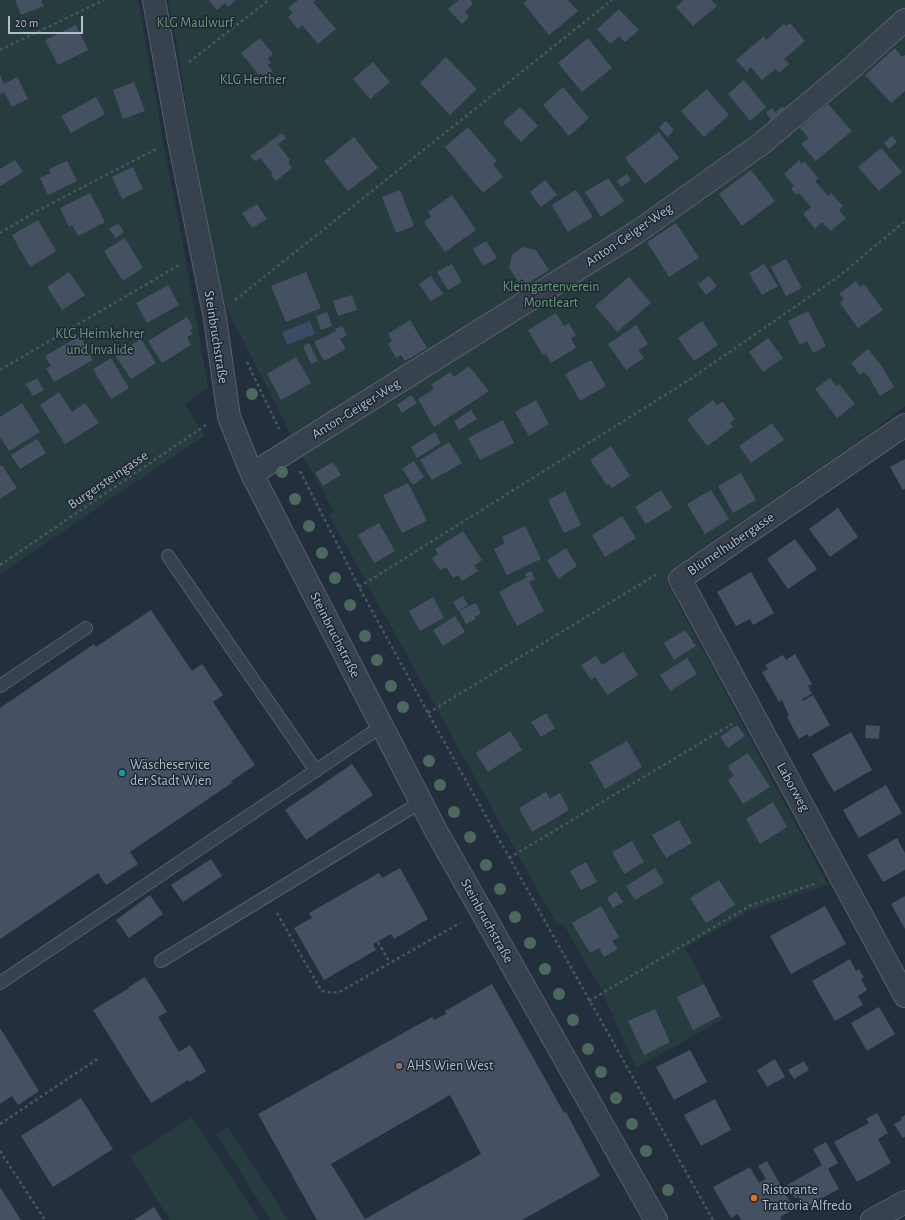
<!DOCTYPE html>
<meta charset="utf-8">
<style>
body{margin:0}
#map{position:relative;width:905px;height:1220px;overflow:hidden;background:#242f3e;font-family:"Alegreya Sans",sans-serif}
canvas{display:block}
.scale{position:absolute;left:8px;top:16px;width:75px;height:18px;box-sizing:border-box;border:2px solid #b4bcc9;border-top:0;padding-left:5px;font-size:12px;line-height:14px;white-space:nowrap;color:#b4bcc9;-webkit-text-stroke:3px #1d2633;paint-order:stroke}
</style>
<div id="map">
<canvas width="905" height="1220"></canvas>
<div class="scale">20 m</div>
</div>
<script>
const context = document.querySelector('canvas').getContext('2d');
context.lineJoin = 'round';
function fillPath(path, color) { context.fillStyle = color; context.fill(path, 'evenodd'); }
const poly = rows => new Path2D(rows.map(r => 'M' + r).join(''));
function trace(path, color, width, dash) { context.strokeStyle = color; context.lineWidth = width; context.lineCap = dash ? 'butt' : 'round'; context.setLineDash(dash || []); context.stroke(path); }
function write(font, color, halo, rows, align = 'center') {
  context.font = font + ' "Alegreya Sans",sans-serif'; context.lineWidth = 3; context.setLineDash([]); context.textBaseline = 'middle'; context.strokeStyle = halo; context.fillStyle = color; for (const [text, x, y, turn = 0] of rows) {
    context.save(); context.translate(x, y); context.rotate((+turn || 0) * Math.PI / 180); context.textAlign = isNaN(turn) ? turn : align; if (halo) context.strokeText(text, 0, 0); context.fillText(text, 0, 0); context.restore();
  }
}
const green = poly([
 [0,0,138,0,164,146,186,261,208,388,185,404,204,436,0,574],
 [168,0,905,0,905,406,873,431,672,569,667,583,828,885,751,910,685,948,723,1019,636,1068,601,989,563,923,557,925,329,515,334,511,294,441,226,307,199,196,180,62],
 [192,1117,259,1220,170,1220,130,1157],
 [228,1127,288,1220,271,1220,216,1134]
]);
const water = poly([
 [310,321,315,334,287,345,282,332]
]);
const building = poly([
 [15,0,41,0,44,6,21,15],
 [209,0,236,0,228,7,225,3,217,10],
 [298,0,316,0,313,2,336,29,318,44,302,25,298,29,288,17,293,13,288,8],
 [459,0,470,0,473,4,465,12,469,17,462,24,448,9],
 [527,0,568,0,578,11,549,35,523,3],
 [684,0,711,0,717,6,693,26,676,7],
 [619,9,639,30,625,42,619,36,610,44,597,29],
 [790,23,805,41,784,59,789,64,779,73,775,69,762,80,751,67,747,72,736,60,764,36,766,40,784,24,786,26],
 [76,25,88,50,58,65,45,40],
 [260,38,273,54,268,58,271,63,268,65,273,72,265,78,261,73,259,75,241,53],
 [588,38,612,68,582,92,558,63],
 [895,48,902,57,905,55,905,91,891,103,865,75],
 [446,57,477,89,450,115,420,83],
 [373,62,390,82,370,99,353,79],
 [0,75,4,84,17,77,28,99,12,107,4,92,0,94],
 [744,80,766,107,750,121,728,94],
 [134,82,145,111,123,119,113,90],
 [563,87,589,118,569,136,543,105],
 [707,89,729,115,704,137,681,111],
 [96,97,105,114,71,133,61,116],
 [828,104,852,131,816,161,801,144,809,138,800,128],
 [782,106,787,112,781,117,776,112],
 [520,107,538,126,521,142,503,122],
 [772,108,779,117,773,122,766,113],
 [666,121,674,130,667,137,659,127],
 [468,127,497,161,493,164,503,177,483,193,445,147],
 [659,132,679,158,645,184,625,158],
 [282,133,286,138,278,144,290,160,288,162,292,168,276,181,271,175,273,174,260,158,255,161,250,156],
 [892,136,897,142,889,149,884,143],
 [354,137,378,168,348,191,324,161],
 [881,148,902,172,879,191,858,167],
 [15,160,23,172,0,186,0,169],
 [799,160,802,164,804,161,818,178,815,181,828,196,831,193,843,206,839,210,846,218,831,231,822,222,815,229,803,214,811,207,799,193,797,195,791,189,794,186,784,174],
 [67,161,77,181,48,195,40,178,51,173,49,169],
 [133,167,143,189,122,199,112,177],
 [751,170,775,201,742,226,719,194],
 [627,174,631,180,621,187,617,181],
 [608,178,624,201,601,217,585,192],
 [545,180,557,195,541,207,530,192],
 [400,190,414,226,396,233,382,197],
 [576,190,593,217,568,232,552,205],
 [90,193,105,222,78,236,72,225,69,227,60,208],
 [452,195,476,230,445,252,424,222,431,217,428,212],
 [257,204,267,219,252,228,242,213],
 [38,220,56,251,30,267,12,235],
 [118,223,124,232,116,238,109,229],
 [676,223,699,258,669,277,647,242],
 [125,238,143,268,123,281,104,251],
 [486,241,497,258,483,266,473,249],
 [523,247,536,250,549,270,522,287,509,268,512,255],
 [786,259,802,288,786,296,771,267],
 [452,264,462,282,448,290,437,272],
 [764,264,778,286,762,295,749,273],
 [69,272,85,295,62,310,47,287],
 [306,272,321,308,286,322,271,286],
 [431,276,443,294,431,301,419,284],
 [709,276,717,286,706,295,698,284],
 [629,277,651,303,617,332,595,306],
 [856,281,860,287,864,284,883,310,858,328,840,303,844,299,839,294],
 [168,285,179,305,147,323,136,303],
 [352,295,357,310,338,316,333,301],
 [808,311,826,346,813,353,807,341,800,345,788,321],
 [327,312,332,326,321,330,316,316],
 [556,313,564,326,569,323,576,336,571,338,576,348,551,363,546,354,543,355,528,330],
 [187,317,193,328,190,330,193,334,187,337,191,345,162,363,148,341],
 [410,320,427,348,405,361,401,355,396,358,388,344,392,341,388,334],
 [702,321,718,345,694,361,678,338],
 [636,325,648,344,638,350,644,358,626,370,608,344],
 [342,326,347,335,340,339,346,349,324,361,314,342,336,331,335,329],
 [80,336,93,360,54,382,46,368,51,366,45,356],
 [768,338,783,358,763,372,749,352],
 [141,339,156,363,131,379,115,355],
 [309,343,318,361,311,364,303,346],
 [868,349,881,365,894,387,880,396,869,377,864,372,860,375,851,363],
 [296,357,311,383,281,400,267,374],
 [111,358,129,388,111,399,93,369],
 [591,360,606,386,580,401,565,374],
 [469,366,489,391,434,427,418,399,434,389,431,385,450,372,454,377],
 [37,378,44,390,33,396,26,384],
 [830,378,836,386,839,384,855,404,837,418,815,389],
 [59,392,72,412,85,403,99,423,65,444,40,405],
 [411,395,417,403,402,413,397,405],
 [536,400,549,424,529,436,515,412],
 [713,400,717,405,723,402,735,419,730,423,733,427,707,446,687,419],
 [22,403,40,432,9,451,0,437,0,417],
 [471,410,477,419,459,430,454,421],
 [503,420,514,443,480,460,468,438],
 [772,423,784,440,751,463,739,446],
 [435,432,441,443,417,458,411,447],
 [37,439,46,453,20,469,11,455],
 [449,442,462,463,432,480,420,460],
 [611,446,630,476,612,488,609,484,607,485,590,460],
 [905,459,905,489,903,490,890,467],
 [414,461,424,477,413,485,402,469],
 [333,462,341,475,323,486,315,473],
 [2,465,17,488,0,499,0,466],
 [741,473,756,500,733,513,718,486],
 [408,483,427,521,402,533,383,495],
 [661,490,672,508,646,524,635,507],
 [711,490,729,519,705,534,687,504],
 [565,491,581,525,564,533,548,500],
 [838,508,858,537,830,557,809,529],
 [622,516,636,538,605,557,592,535],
 [379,523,395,551,374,563,358,535],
 [525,526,541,559,507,575,494,549,505,543,502,537],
 [463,531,482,560,474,566,478,571,462,581,458,575,453,578,446,567,440,570,432,558,438,554,435,549],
 [795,539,817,569,788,589,767,559],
 [566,548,577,566,558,579,547,560],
 [531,571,535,579,529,582,544,611,517,626,499,592,527,577,525,574],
 [751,572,774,613,753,625,750,619,736,626,717,592],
 [463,596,468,605,458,611,453,602],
 [433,597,444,618,420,631,409,611],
 [476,603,481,614,474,617,476,619,466,624,459,611],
 [151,610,192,671,202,664,223,695,213,702,255,765,231,781,233,782,130,852,138,864,106,885,98,873,0,939,0,708,94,644,96,647],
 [455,616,465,632,443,646,433,630],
 [685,630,696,646,674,660,664,643],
 [623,652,638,675,607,695,595,677,591,680,581,665,596,656,602,665],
 [795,654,812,684,808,686,812,694,802,699,803,701,813,695,830,725,809,737,807,734,799,739,787,717,789,716,782,700,779,702,762,672,768,669,765,665,783,655,786,660],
 [687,658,697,674,670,691,660,675],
 [546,713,555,728,541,737,531,722],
 [737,725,745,736,728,748,720,737],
 [866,725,880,726,879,739,865,738],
 [510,731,522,750,488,772,476,753],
 [851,732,872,770,834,792,812,754],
 [627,741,642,767,605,789,590,762],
 [748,753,770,787,743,804,728,780,734,776,728,766],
 [352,764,373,795,306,840,285,810],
 [886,785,902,813,859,838,843,810],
 [546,792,550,799,560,793,569,810,532,832,519,808],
 [773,802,787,827,760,844,746,819],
 [679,820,692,843,666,858,652,835],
 [897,838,905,853,905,870,883,882,867,855],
 [632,841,644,862,624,874,612,852],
 [211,859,222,876,183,902,171,885],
 [586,862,597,882,581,890,570,871],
 [400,868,428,919,394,939,391,934,373,944,376,950,324,980,294,928,312,918,309,913,379,873,382,878],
 [655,868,664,883,635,900,626,886],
 [719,880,735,905,706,923,690,898],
 [616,891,623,902,613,908,607,898],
 [150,895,163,914,129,938,116,920],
 [905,896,905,929,891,904],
 [601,906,619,937,612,941,618,949,604,957,599,948,590,953,572,923],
 [825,906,846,944,791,974,770,936],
 [850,959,856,971,859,969,864,978,861,979,867,990,858,996,863,1005,835,1021,812,981],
 [145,977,167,1012,158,1017,179,1052,190,1045,206,1071,189,1082,188,1080,151,1103,93,1010,129,988,129,987],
 [492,984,564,1113,566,1112,600,1176,522,1220,317,1220,258,1114,432,1017,434,1020,446,1014,445,1011],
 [450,1095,481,1154,365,1219,331,1164],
 [704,984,720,1016,693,1030,677,997],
 [879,1007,895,1034,867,1051,851,1023],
 [655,1009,670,1042,644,1055,628,1021],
 [0,1028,39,1091,18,1105,12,1096,0,1104],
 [690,1050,707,1082,674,1100,656,1067],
 [775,1059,785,1077,767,1087,757,1070],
 [804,1061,809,1070,794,1079,788,1070],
 [81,1098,113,1149,53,1187,21,1136],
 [715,1099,731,1130,701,1146,684,1115],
 [877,1113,888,1133,878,1139,891,1163,857,1182,834,1142,869,1123,866,1119],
 [905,1115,905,1137,903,1138,894,1124,902,1120,901,1118],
 [826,1142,838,1163,828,1169,839,1189,804,1208,798,1196,795,1198,787,1185,822,1165,813,1149],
 [767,1161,794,1209,780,1217,782,1220,741,1220,738,1214,731,1218,713,1187,750,1167,759,1183,766,1179,758,1166],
 [0,1187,21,1220,0,1220],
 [154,1207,162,1220,134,1220]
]);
const path = poly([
 [0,50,104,0],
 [189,62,269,0],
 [0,233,37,211,156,149],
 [235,300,612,0],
 [247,362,279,429],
 [0,370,181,264],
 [300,471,359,587,428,713,713,1220],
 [0,565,206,425],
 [359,587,689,380,838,277,905,221],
 [428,713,657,574],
 [509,858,732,724],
 [277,913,318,985,322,991,333,993,341,991,460,923],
 [378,942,390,963],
 [589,1001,751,905,817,883],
 [0,1124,99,1058],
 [0,1151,45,1220]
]);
const lane = poly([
 [168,556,316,771],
 [0,686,86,628],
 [161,961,421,802],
 [0,983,382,726]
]);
const street = poly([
 [154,0,179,140,215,318,229,417,252,474,435,829,656,1220],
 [905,425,680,579,905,996],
 [252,474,637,232,761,144,849,70,905,20],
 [872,1220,905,1202]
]);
const trees = [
 [252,394],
 [282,472],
 [295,499],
 [309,526],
 [322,553],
 [335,578],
 [350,605],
 [365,636],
 [377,660],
 [391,686],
 [403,707],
 [429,761],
 [440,785],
 [454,812],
 [470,837],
 [486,865],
 [500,889],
 [515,917],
 [530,943],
 [545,969],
 [559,994],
 [573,1020],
 [588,1049],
 [601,1072],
 [616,1098],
 [632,1124],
 [646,1151],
 [668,1190]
];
const markers = [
 [122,773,4,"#0f9aa8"],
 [399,1066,4,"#8d6e63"],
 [754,1198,4,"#e8710a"]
];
const parkNames = [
 ["KLG Maulwurf",195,23],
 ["KLG Herther",253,80],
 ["Kleingartenverein",551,287],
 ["Montleart",551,303],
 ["KLG Heimkehrer",100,334],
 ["und Invalide",100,350]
];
const streetNames = [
 ["Anton-Geiger-Weg",629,235,-34],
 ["Steinbruchstraße",216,337,81],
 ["Anton-Geiger-Weg",356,409,-32],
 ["Burgersteingasse",108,480,-34],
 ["Blümelhubergasse",731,544,-34],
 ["Steinbruchstraße",335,635,63],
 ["Laborweg",793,787,61],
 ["Steinbruchstraße",487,921,61]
];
const poiNames = [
 ["Wäscheservice",130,765],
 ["der Stadt Wien",130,781],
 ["AHS Wien West",407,1066],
 ["Ristorante",762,1190],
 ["Trattoria Alfredo",762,1206]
];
fillPath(green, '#263c3f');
fillPath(water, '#394c67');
fillPath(building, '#455162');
trace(lane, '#565f6c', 14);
trace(street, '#565f6c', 24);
trace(path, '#44595c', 2.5, [3, 3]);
trace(lane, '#38414e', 12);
trace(street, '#38414e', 22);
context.fillStyle = '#4b6a5d';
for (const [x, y] of trees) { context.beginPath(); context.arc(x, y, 6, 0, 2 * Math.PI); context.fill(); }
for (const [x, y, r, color] of markers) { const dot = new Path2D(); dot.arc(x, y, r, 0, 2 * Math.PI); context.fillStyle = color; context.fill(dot); trace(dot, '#1d2633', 1.5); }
write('14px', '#6b9a76', '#1d2633', parkNames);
write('14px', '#b4bcc9', '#1d2633', streetNames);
write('14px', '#b4bcc9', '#1d2633', poiNames, 'left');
</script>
